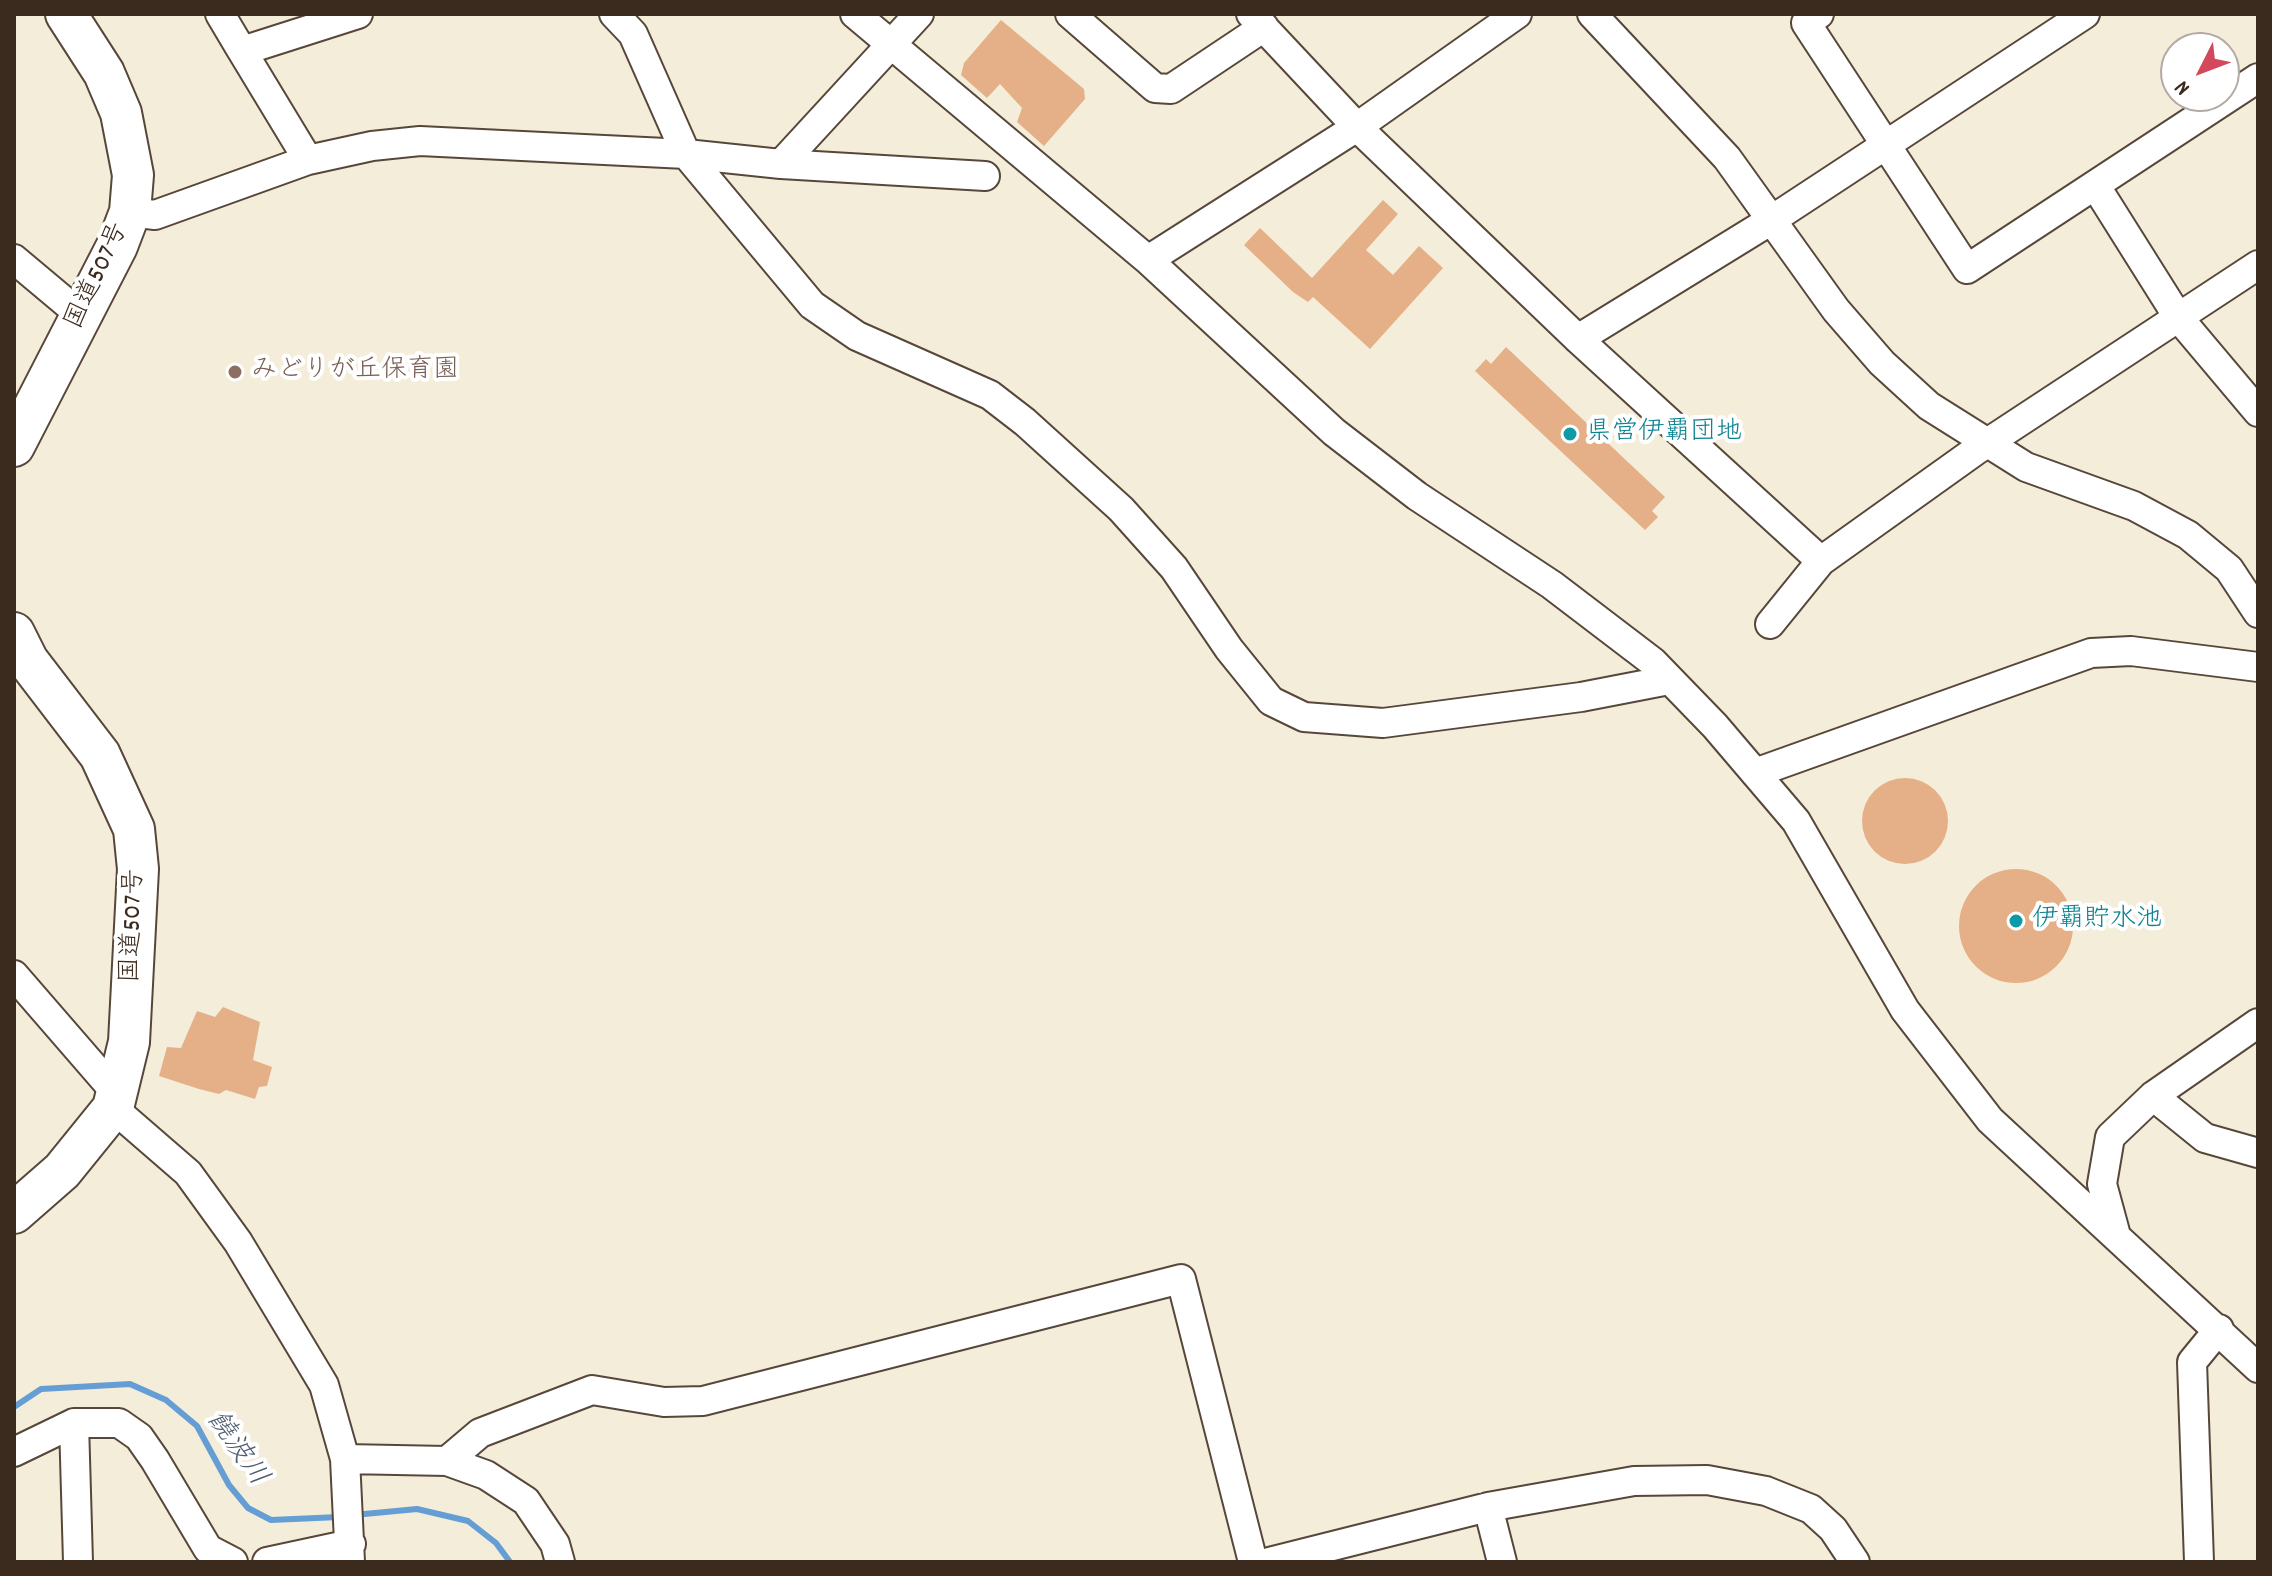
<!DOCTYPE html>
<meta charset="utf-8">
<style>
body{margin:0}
#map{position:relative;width:2272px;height:1576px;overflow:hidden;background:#f4edd9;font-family:Dekko,sans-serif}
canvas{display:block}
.frame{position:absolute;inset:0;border:16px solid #3b2a1e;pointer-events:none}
.north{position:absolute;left:2160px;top:32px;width:80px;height:80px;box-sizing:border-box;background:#fff;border:2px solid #b1aaa5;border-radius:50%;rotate:228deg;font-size:22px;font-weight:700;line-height:32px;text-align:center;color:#3b2a1e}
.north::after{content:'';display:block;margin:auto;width:28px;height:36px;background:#d1495b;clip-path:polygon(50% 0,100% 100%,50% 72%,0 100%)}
</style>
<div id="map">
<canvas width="2272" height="1576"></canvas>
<div class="frame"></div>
<div class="north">N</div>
</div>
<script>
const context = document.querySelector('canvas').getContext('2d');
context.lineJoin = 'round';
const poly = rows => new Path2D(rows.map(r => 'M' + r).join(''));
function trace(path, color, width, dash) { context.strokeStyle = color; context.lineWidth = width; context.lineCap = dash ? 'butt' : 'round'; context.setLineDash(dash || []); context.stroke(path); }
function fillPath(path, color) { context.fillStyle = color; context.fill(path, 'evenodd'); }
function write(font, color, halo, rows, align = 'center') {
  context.font = font + ' Dekko,"Klee One",sans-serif'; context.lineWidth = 8; context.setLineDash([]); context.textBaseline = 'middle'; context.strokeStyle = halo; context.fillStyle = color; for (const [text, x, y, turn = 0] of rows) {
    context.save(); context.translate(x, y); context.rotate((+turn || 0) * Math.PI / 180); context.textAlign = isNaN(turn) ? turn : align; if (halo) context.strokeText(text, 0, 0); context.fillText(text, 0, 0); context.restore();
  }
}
const stream = poly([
 [14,1407,41,1389,130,1384,166,1400,197,1426,229,1485,248,1508,271,1520,339,1517],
 [354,1515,417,1509,468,1521,496,1543,510,1562]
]);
const building = poly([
 [1001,20,1084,89,1085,99,1044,146,1017,122,1022,108,1000,84,987,98,961,75,964,63],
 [1383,200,1398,214,1366,250,1393,275,1419,246,1443,268,1370,349,1313,297,1308,302,1293,292,1244,245,1260,228,1312,278],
 [1506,347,1665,497,1652,511,1658,517,1645,530,1475,371,1486,359,1491,364],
 '1862 821a43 43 0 1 1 86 0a43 43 0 1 1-86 0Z',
 '1959 926a57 57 0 1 1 114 0a57 57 0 1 1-114 0Z',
 [223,1007,260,1022,253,1060,272,1067,267,1086,259,1087,255,1099,226,1090,219,1094,199,1089,159,1076,167,1047,181,1048,197,1011,215,1017]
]);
const minor = poly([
 [220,14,242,51],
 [614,14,633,34,686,154,812,305,857,336,990,395,1025,422,1121,509,1174,568,1229,649,1271,701,1304,717,1383,723,1581,697,1669,680],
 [855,14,1148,260,1334,432,1417,496,1552,585,1653,662,1715,726,1796,821,1905,1010,1990,1120,2258,1368],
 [1070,14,1155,88,1171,89,1264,27],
 [1251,14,1357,127,1578,339,1821,561],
 [1592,14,1727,158,1836,310,1882,363,1929,406,2026,467,2134,506,2188,535,2229,569,2258,613],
 [1819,14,1806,23,1967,269,2258,78],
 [308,160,242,51,358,14],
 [781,164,985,176],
 [2095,185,2178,317,2258,412],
 [130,212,155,215,308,160,372,146,420,141,686,154,781,164,919,14],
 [14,259,82,316],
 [1148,260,1357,127,1517,14],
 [1578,339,1773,219,2085,14],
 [1770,624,1821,561,1975,451,2258,265],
 [1755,773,2091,653,2131,651,2258,667],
 [14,975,118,1095],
 [2153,1096,2205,1138,2258,1153],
 [113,1108,188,1173,238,1242,324,1385,345,1459,350,1562],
 [2115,1232,2102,1184,2110,1137,2153,1096,2258,1023],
 [74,1423,78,1562],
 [14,1452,74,1423,119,1423,139,1437,155,1460,208,1549,233,1562],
 [345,1459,447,1461,486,1475,526,1501,555,1544,560,1562],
 [447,1461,480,1433,592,1390,664,1402,703,1401,1181,1279,1253,1562],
 [1488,1507,1634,1481,1707,1480,1766,1491,1811,1509,1833,1529,1855,1562],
 [267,1562,351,1544],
 [1269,1562,1488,1507,1502,1562],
 [2199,1562,2192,1362,2219,1329]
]);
const highway = poly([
 [14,446,117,246,130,212,133,175,121,113,104,73,66,14],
 [14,633,28,661,100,755,134,829,138,869,129,1042,113,1108,62,1171,14,1213]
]);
const markers = [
 [235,372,8,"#8d6e63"],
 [1570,434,8,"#0f9aa8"],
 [2016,921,8,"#0f9aa8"]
];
const streetNames = [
 ["国道507号",99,277,-65],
 ["国道507号",135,926,-88]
];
const educationNames = [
 ["みどりが丘保育園",251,372]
];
const cultureNames = [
 ["県営伊覇団地",1586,434],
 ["伊覇貯水池",2032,921]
];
const waterNames = [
 ["饒波川",235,1450,55]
];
trace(stream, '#659ed4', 6);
fillPath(building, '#e5b088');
trace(minor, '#57473a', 32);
trace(highway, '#57473a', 44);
trace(minor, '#fff', 28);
trace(highway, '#fff', 40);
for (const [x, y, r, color] of markers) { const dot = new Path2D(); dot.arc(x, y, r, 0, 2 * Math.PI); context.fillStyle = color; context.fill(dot); trace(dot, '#fff', 3); }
write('26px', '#3b2a1e', '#fff', streetNames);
write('26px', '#785e54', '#fff', educationNames, 'left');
write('26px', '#0d838f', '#fff', cultureNames, 'left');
write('italic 28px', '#4e5e70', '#fff', waterNames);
</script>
